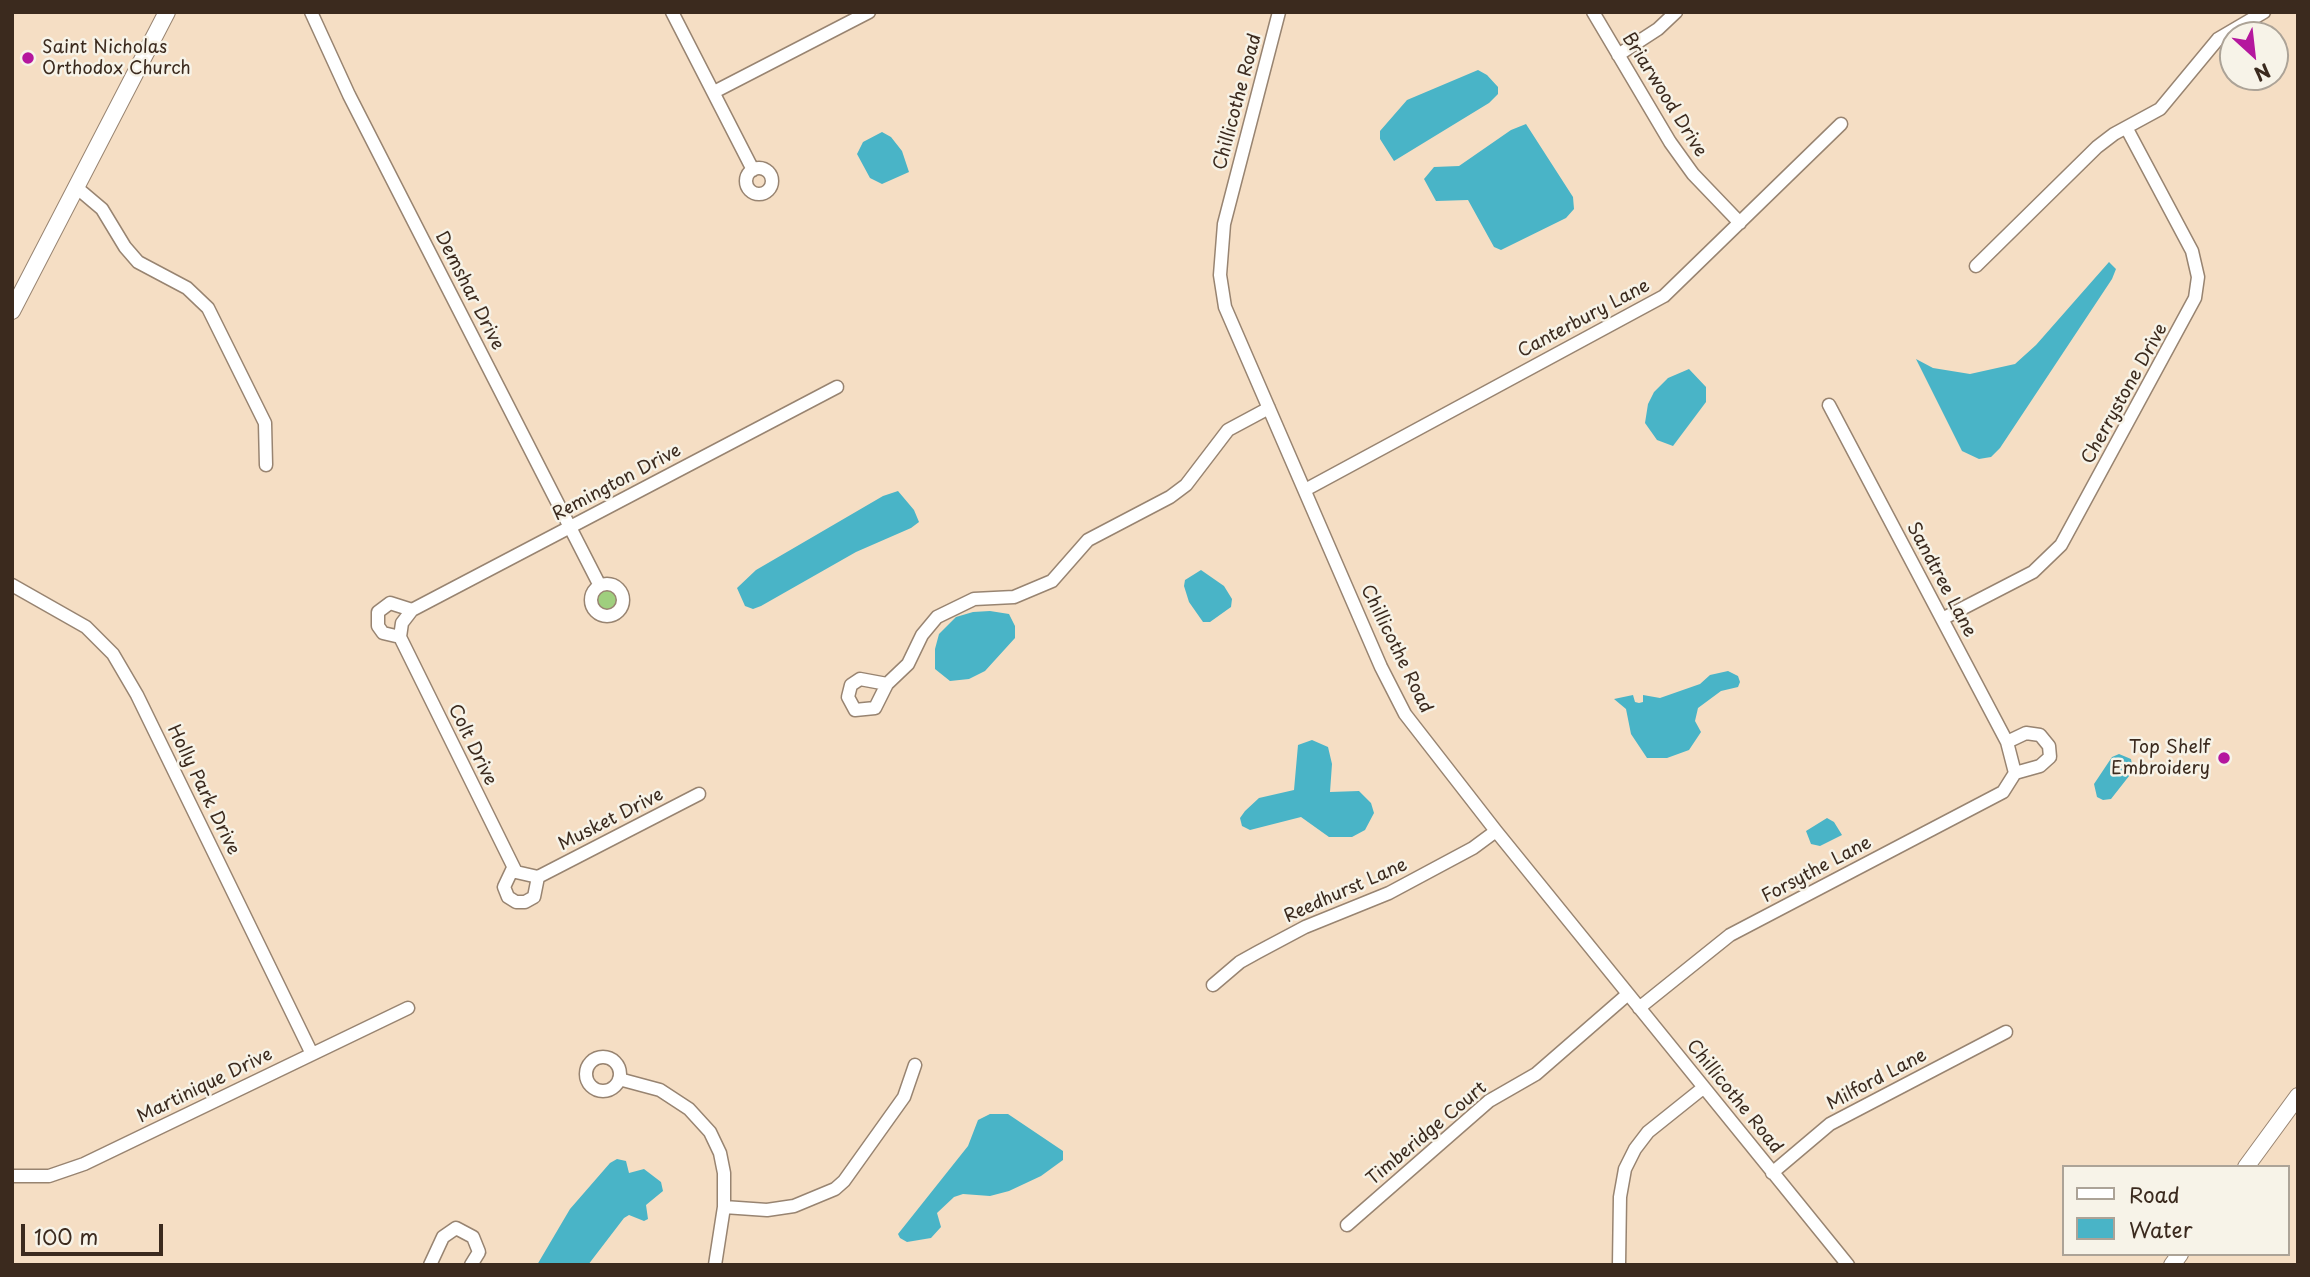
<!DOCTYPE html>
<style>
body{margin:0}
#map{position:relative;width:2310px;height:1277px;overflow:hidden;background:#f5dec4;font-family:"Playpen Sans",sans-serif}
canvas{display:block}
.frame{position:absolute;inset:0;border:14px solid #3b2a1e;pointer-events:none}
.legend{position:absolute;left:2062px;top:1165px;width:228px;height:91px;box-sizing:border-box;background:#f7f3e8;border:2px solid #aca397;margin:0;padding:9px 12px;list-style:none;font-size:21px;color:#3b2a1e}
.legend li{display:flex;align-items:center;gap:14px;height:35px}
.legend b{width:35px;border:2px solid #aca397}
.north{position:absolute;left:2219px;top:21px;width:70px;height:70px;box-sizing:border-box;background:#f7f3e8;border:2px solid #aca397;border-radius:50%;rotate:153deg;font-size:19px;font-weight:700;line-height:28px;text-align:center;color:#3b2a1e}
.north::after{content:'';display:block;margin:auto;width:24px;height:32px;background:#b5179e;clip-path:polygon(50% 0,100% 100%,50% 72%,0 100%)}
.scale{position:absolute;left:21px;top:1224px;width:142px;height:32px;box-sizing:border-box;border:4px solid #3b2a1e;border-top:0;padding-left:9px;font-size:21px;line-height:24px;white-space:nowrap;color:#3b2a1e;-webkit-text-stroke:5px #f7f3e8;paint-order:stroke}
</style>
<div id="map">
<canvas width="2310" height="1277"></canvas>
<div class="frame"></div>
<ul class="legend">
<li><b style="height:9px;background:#fff"></b>Road</li>
<li><b style="height:19px;background:#49b4c7"></b>Water</li>
</ul>
<div class="north">N</div>
<div class="scale">100 m</div>
</div>
<script>
const context = document.querySelector('canvas').getContext('2d');
context.lineJoin = 'round';
function fillPath(path, color) { context.fillStyle = color; context.fill(path, 'evenodd'); }
const poly = rows => new Path2D(rows.map(r => 'M' + r).join(''));
function trace(path, color, width, dash) { context.strokeStyle = color; context.lineWidth = width; context.lineCap = dash ? 'butt' : 'round'; context.setLineDash(dash || []); context.stroke(path); }
function write(font, color, halo, rows, align = 'center') {
  context.font = font + ' "Playpen Sans",sans-serif'; context.lineWidth = 5; context.setLineDash([]); context.textBaseline = 'middle'; context.strokeStyle = halo; context.fillStyle = color; for (const [text, x, y, turn = 0] of rows) {
    context.save(); context.translate(x, y); context.rotate((+turn || 0) * Math.PI / 180); context.textAlign = isNaN(turn) ? turn : align; if (halo) context.strokeText(text, 0, 0); context.fillText(text, 0, 0); context.restore();
  }
}
const green = poly([
 '595 600a11 11 0 1 1 22 0a11 11 0 1 1-22 0Z'
]);
const water = poly([
 [1478,70,1487,75,1498,87,1498,94,1489,103,1394,161,1380,139,1380,131,1407,100],
 [1526,124,1573,197,1574,209,1566,218,1501,250,1494,247,1468,200,1436,201,1424,179,1434,167,1459,166,1511,130],
 [882,132,891,137,902,151,909,172,882,184,870,178,857,154,863,142],
 [2109,262,2116,269,2112,279,2000,448,1991,457,1979,459,1962,451,1916,359,1933,368,1970,374,2015,364,2036,345],
 [1689,369,1706,387,1706,402,1673,446,1657,440,1645,423,1648,404,1654,392,1668,378],
 [898,491,914,510,919,522,911,528,856,552,761,606,753,609,745,606,737,588,756,570,883,496],
 [1201,570,1224,586,1232,599,1231,607,1210,622,1203,622,1189,602,1184,586,1185,580],
 [990,611,1009,614,1015,626,1015,638,985,671,969,679,950,681,935,669,935,649,939,634,956,617,973,612],
 [1728,671,1738,676,1740,682,1738,687,1721,691,1698,708,1695,721,1701,732,1689,750,1667,758,1647,758,1631,734,1626,709,1614,699,1633,695,1635,702,1639,703,1643,702,1643,695,1660,698,1700,684,1710,675],
 [1312,740,1328,747,1332,764,1330,792,1359,791,1371,803,1374,813,1365,830,1352,837,1329,837,1301,817,1250,830,1242,826,1240,818,1245,811,1259,798,1294,790,1298,745],
 [2119,754,2131,759,2133,771,2111,799,2103,800,2097,797,2094,784,2112,757],
 [1827,818,1834,822,1842,835,1820,846,1811,844,1806,831],
 [990,1114,1008,1114,1063,1151,1063,1160,1041,1176,1009,1191,990,1196,963,1194,954,1197,937,1213,941,1227,931,1238,907,1242,900,1238,898,1234,968,1146,978,1120],
 [617,1159,626,1161,629,1173,644,1169,661,1182,663,1191,646,1205,648,1219,644,1221,629,1215,624,1218,588,1265,537,1265,570,1209,610,1163]
]);
const minor = poly([
 [311,12,349,95,599,584],
 [672,12,753,170],
 [1279,12,1224,224,1220,275,1225,307,1381,667,1405,714,1496,831,1848,1265],
 [1593,12,1670,142,1693,174,1740,223],
 [1618,55,1658,29,1676,12],
 [714,92,869,12],
 '746 181a13 13 0 1 1 26 0a13 13 0 1 1-26 0Z',
 [76,187,102,209,125,247,138,262,187,288,208,308,265,423,266,465],
 [1976,266,2097,147,2114,134,2160,109,2218,39,2264,12],
 [1829,405,2007,742,2015,773],
 [1305,490,1664,296,1841,124],
 '591 600a16 16 0 1 1 32 0a16 16 0 1 1-32 0Z',
 [12,585,86,627,113,654,137,695,312,1054],
 [1942,619,2033,572,2061,545,2195,298,2198,277,2192,251,2127,129],
 [400,637,383,633,378,626,378,612,390,603,412,610],
 [887,684,860,679,851,685,848,697,855,710,875,708,887,684,908,664,922,635,937,617,974,599,1014,597,1052,581,1088,540,1170,497,1186,485,1228,430,1269,408],
 [2007,742,2026,733,2040,735,2049,746,2050,757,2040,766,2015,773],
 [699,794,538,877,516,872,400,637,402,623,412,610,837,387],
 [513,868,504,887,508,897,516,902,525,902,534,897,538,877],
 [1213,985,1240,962,1258,952,1305,927,1389,893,1473,848,1496,831],
 [1639,1008,1730,935,2003,792,2015,773],
 '586 1074a17 17 0 1 1 34 0a17 17 0 1 1-34 0Z',
 [619,1079,660,1090,689,1109,710,1132,720,1153,724,1173,724,1207,715,1265],
 [1772,1173,1830,1124,2006,1032],
 [12,1176,49,1176,84,1164,408,1008],
 [724,1207,767,1210,794,1206,835,1189,844,1181,904,1097,915,1065],
 [1347,1225,1489,1101,1536,1074,1628,994],
 [430,1265,443,1237,456,1228,473,1237,479,1252,471,1265],
 [1619,1265,1620,1197,1625,1169,1635,1149,1648,1132,1703,1088]
]);
const major = poly([
 [12,311,167,12],
 [2246,1167,2298,1096],
 [2172,1265,2180,1254]
]);
const markers = [
 [28,58,7,"#b5179e"],
 [2224,758,7,"#b5179e"]
];
const poiNames = [
 ["Saint Nicholas",42,48],
 ["Orthodox Church",42,69],
 ["Top Shelf",2210,748,"right"],
 ["Embroidery",2210,769,"right"]
];
const streetNames = [
 ["Briarwood Drive",1664,95,58],
 ["Chillicothe Road",1238,102,-75],
 ["Demshar Drive",469,291,63],
 ["Canterbury Lane",1584,319,-28],
 ["Cherrystone Drive",2125,394,-61],
 ["Remington Drive",617,483,-28],
 ["Sandtree Lane",1941,580,62],
 ["Chillicothe Road",1396,649,64],
 ["Colt Drive",472,745,64],
 ["Holly Park Drive",203,790,64],
 ["Musket Drive",611,820,-27],
 ["Forsythe Lane",1817,870,-28],
 ["Reedhurst Lane",1346,891,-24],
 ["Milford Lane",1877,1080,-28],
 ["Martinique Drive",205,1086,-26],
 ["Chillicothe Road",1734,1097,51],
 ["Timberidge Court",1427,1134,-40]
];
fillPath(green, '#9fcf7e');
fillPath(water, '#49b4c7');
trace(minor, '#988471', 15);
trace(major, '#988471', 18);
trace(minor, '#fff', 12);
trace(major, '#fff', 16);
for (const [x, y, r, color] of markers) { const dot = new Path2D(); dot.arc(x, y, r, 0, 2 * Math.PI); context.fillStyle = color; context.fill(dot); trace(dot, '#f7f3e8', 2.5); }
write('18px', '#3b2a1e', '#f7f3e8', poiNames, 'left');
write('18px', '#3b2a1e', '#f7f3e8', streetNames);
</script>
